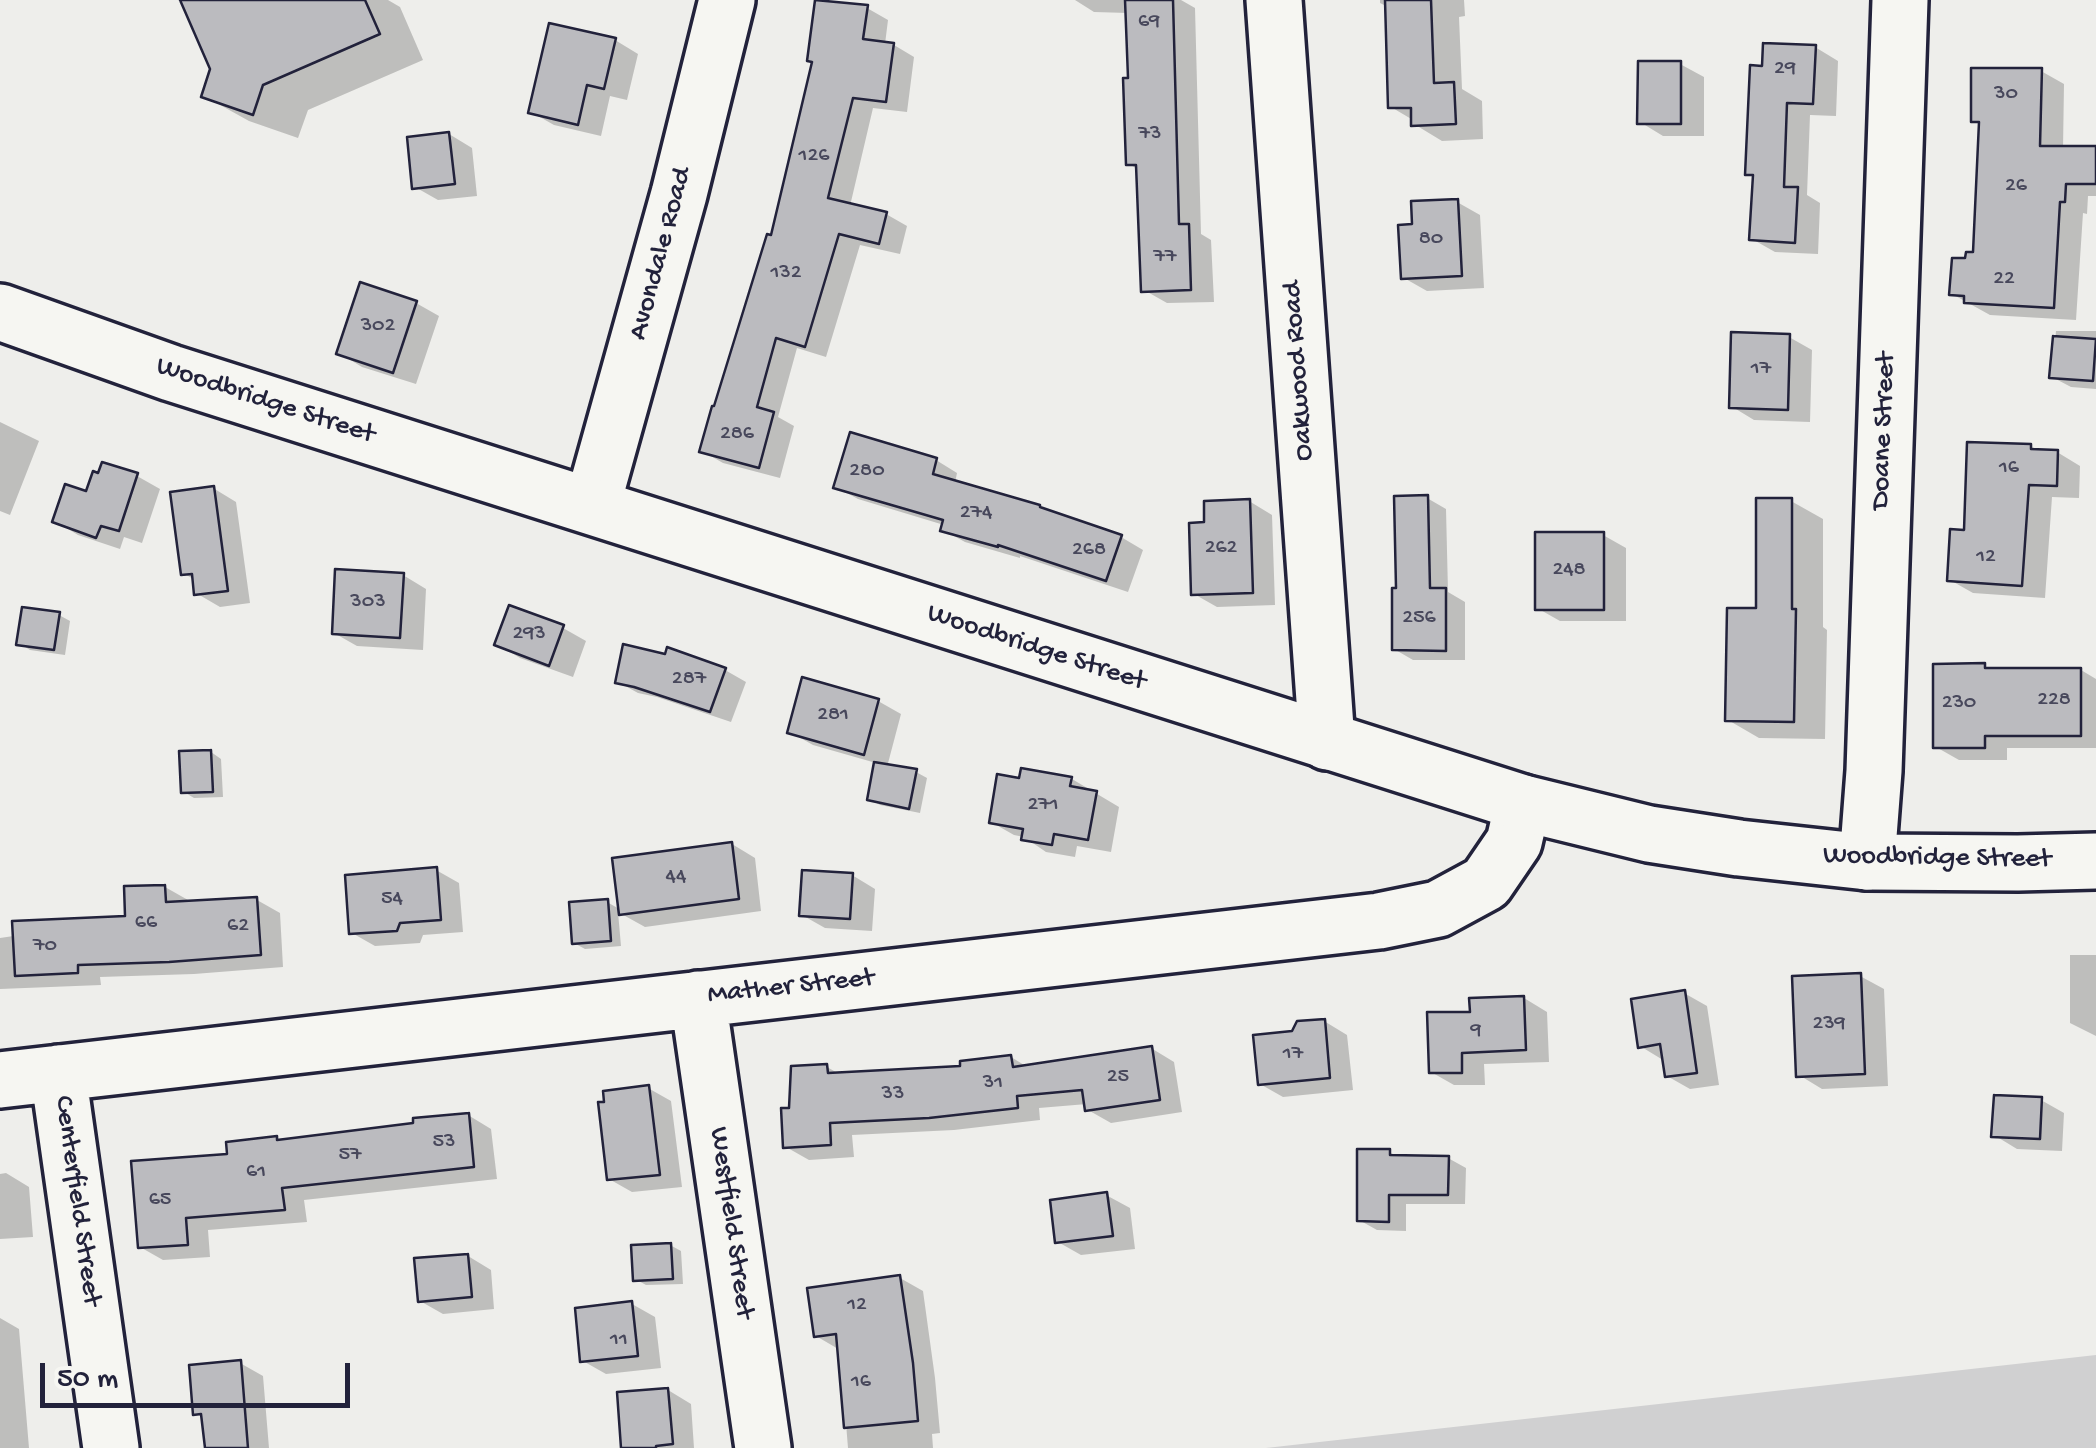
<!DOCTYPE html>
<style>
body{margin:0}
#map{position:relative;width:2096px;height:1448px;overflow:hidden;background:#eeeeeb;font-family:"Gochi Hand",sans-serif}
canvas{display:block}
.scale{position:absolute;left:40px;top:1363px;width:310px;height:45px;box-sizing:border-box;border:5px solid #22223b;border-top:0;padding-left:12px;font-size:30px;line-height:35px;white-space:nowrap;color:#22223b;-webkit-text-stroke:8px #f6f6f2;paint-order:stroke}
</style>
<div id="map">
<canvas width="2096" height="1448"></canvas>
<div class="scale">50 m</div>
</div>
<script>
const context = document.querySelector('canvas').getContext('2d');
context.lineJoin = 'round';
function fillPath(path, color) { context.fillStyle = color; context.fill(path, 'evenodd'); }
const poly = rows => new Path2D(rows.map(r => 'M' + r).join(''));
function trace(path, color, width, dash) { context.strokeStyle = color; context.lineWidth = width; context.lineCap = dash ? 'butt' : 'round'; context.setLineDash(dash || []); context.stroke(path); }
function write(font, color, halo, rows, align = 'center') {
  context.font = font + ' "Gochi Hand",sans-serif'; context.lineWidth = 8; context.setLineDash([]); context.textBaseline = 'middle'; context.strokeStyle = halo; context.fillStyle = color; for (const [text, x, y, turn = 0] of rows) {
    context.save(); context.translate(x, y); context.rotate((+turn || 0) * Math.PI / 180); context.textAlign = isNaN(turn) ? turn : align; if (halo) context.strokeText(text, 0, 0); context.fillText(text, 0, 0); context.restore();
  }
}
const green = poly([
 [2096,1355,2096,1448,1266,1448]
]);
const shadow = poly([
 [183,0,388,0,400,7,423,60,308,110,298,138,249,121,204,96,213,69],
 [1075,0,1181,0,1195,8,1201,234,1211,240,1214,302,1167,303,1144,290,1139,170,1129,164,1130,81,1128,13,1094,12],
 [1380,0,1464,0,1465,16,1459,17,1462,89,1482,101,1483,139,1442,141,1414,124,1413,120,1391,107,1388,7,1380,3],
 [867,8,888,20,885,44,894,45,914,57,907,112,873,108,850,206,886,214,907,226,900,254,860,245,826,357,797,348,778,417,794,426,780,478,723,463,702,451,773,238],
 [615,40,638,54,627,100,610,96,601,136,554,125,531,112],
 [1815,47,1838,61,1836,116,1810,115,1807,195,1820,203,1818,254,1775,252,1752,239,1755,178,1748,174],
 [1680,64,1704,77,1704,136,1663,136,1640,122],
 [2041,71,2064,84,2063,149,2096,149,2096,196,2088,196,2087,214,2083,213,2076,320,1990,315,1952,294,1967,261,1975,255,1982,125,1974,121],
 [449,134,472,148,477,196,438,200,415,187],
 [1457,202,1480,215,1484,288,1427,291,1404,278,1414,226],
 [416,303,439,316,416,384,362,367,339,353],
 [2056,331,2096,331,2096,389,2071,387,2052,377],
 [1789,337,1812,350,1810,422,1754,420,1731,406],
 [0,422,39,441,10,515,0,511],
 [2031,446,2041,452,2057,452,2080,466,2079,498,2052,497,2045,598,1973,593,1950,580,1967,533],
 [936,460,957,473,955,483,1121,537,1143,550,1128,592,1020,556,1020,558,965,542,943,530,944,525,858,499,836,487],
 [137,476,160,489,142,543,124,537,120,549,78,535,55,521,88,494],
 [213,488,236,502,250,603,220,607,196,593,195,580,183,573],
 [1427,498,1446,509,1448,592,1465,602,1465,660,1413,660,1394,649,1398,591],
 [1249,501,1272,515,1275,605,1217,607,1194,594,1207,525],
 [1791,501,1823,519,1823,627,1827,630,1825,739,1759,738,1728,720],
 [1603,535,1626,548,1626,621,1560,621,1537,608],
 [403,575,426,589,423,650,357,646,334,633],
 [59,615,70,621,65,655,30,650,19,643],
 [563,628,586,641,573,677,520,658,497,644],
 [1984,666,1991,670,2081,670,2096,679,2096,748,2007,748,2007,760,1959,760,1936,747],
 [725,670,746,682,731,722,657,697,638,693,618,682],
 [804,680,878,701,901,714,887,767,916,772,927,778,920,813,880,805,869,799,876,763,813,745,790,732],
 [211,752,221,759,223,797,194,798,184,792],
 [1072,779,1119,807,1111,852,1077,846,1075,857,1046,852,1024,837,1014,835,991,822,1021,781],
 [732,844,755,858,761,911,645,927,618,912,621,946,585,949,574,943,607,902,621,910],
 [436,870,459,883,463,932,423,935,420,943,375,946,352,933],
 [852,875,875,889,872,931,825,928,802,915],
 [165,887,188,900,188,903,257,900,280,913,283,967,194,974,100,977,101,985,0,989,0,938,128,919],
 [2070,955,2096,955,2096,1036,2070,1023],
 [1860,976,1884,989,1888,1086,1822,1089,1799,1075],
 [1684,993,1707,1006,1719,1085,1690,1089,1667,1076,1663,1060,1640,1046],
 [1524,998,1547,1012,1549,1062,1484,1064,1485,1085,1454,1085,1431,1072,1472,1014],
 [1324,1021,1347,1035,1353,1090,1283,1097,1260,1084],
 [1151,1048,1174,1062,1182,1112,1111,1123,1088,1110,1087,1104,1039,1108,1040,1120,954,1130,852,1135,854,1157,809,1160,786,1147,791,1110,827,1067,841,1075,963,1068,1011,1057,1029,1068],
 [648,1088,671,1101,682,1187,632,1192,609,1179],
 [2041,1100,2064,1113,2062,1151,2017,1149,1994,1135],
 [468,1115,491,1129,497,1179,304,1200,307,1222,208,1230,210,1257,163,1260,140,1247,230,1156,276,1138,282,1142],
 [1389,1152,1399,1157,1448,1158,1466,1168,1465,1204,1406,1204,1406,1231,1377,1230,1359,1220],
 [6,1173,29,1187,33,1237,0,1239,0,1174],
 [1106,1195,1130,1208,1135,1249,1081,1255,1058,1242],
 [670,1245,681,1251,683,1284,646,1285,635,1279],
 [468,1256,491,1270,494,1309,443,1314,420,1301],
 [900,1278,923,1291,935,1378,940,1433,932,1434,933,1448,848,1448,840,1350,816,1336],
 [632,1304,655,1317,661,1368,606,1374,583,1361],
 [0,1318,19,1329,29,1448,0,1448],
 [240,1363,263,1376,269,1448,207,1448,204,1418,195,1413],
 [668,1390,691,1404,694,1448,624,1448]
]);
const building = poly([
 [180,0,365,0,380,34,263,85,253,115,201,97,210,69,180,0],
 [815,0,868,5,863,39,894,43,886,102,853,98,828,198,887,212,879,244,839,234,805,347,776,338,757,407,774,412,759,468,699,452,712,406,714,406,767,234,771,235,812,62,807,61,815,0],
 [1125,0,1173,0,1179,224,1189,224,1191,290,1141,292,1136,165,1126,165,1123,78,1128,78,1125,0],
 [1385,0,1431,0,1434,83,1454,82,1456,124,1411,126,1411,108,1388,108,1385,0],
 [549,23,616,38,604,89,587,85,578,125,528,113,549,23],
 [1763,43,1816,45,1813,104,1787,103,1784,187,1798,187,1795,243,1749,240,1753,175,1745,175,1750,65,1762,66,1763,43],
 [1638,61,1681,61,1681,124,1637,124,1638,61],
 [1971,68,2042,68,2040,146,2096,146,2096,184,2066,184,2065,202,2060,202,2054,308,1964,303,1964,296,1949,295,1952,258,1965,258,1966,252,1973,252,1979,122,1971,122,1971,68],
 [449,132,455,184,412,189,407,137,449,132],
 [1458,199,1462,276,1401,279,1398,225,1412,224,1411,201,1458,199],
 [360,282,417,301,393,373,336,354,360,282],
 [1731,332,1790,334,1788,410,1729,408,1731,332],
 [2053,336,2096,339,2093,381,2049,378,2053,336],
 [850,432,937,458,933,474,1040,505,1040,507,1122,535,1106,581,998,545,998,547,940,531,943,520,833,488,850,432],
 [1967,442,2031,444,2031,449,2058,450,2057,486,2029,485,2022,586,1947,581,1950,529,1964,530,1967,442],
 [102,462,138,473,119,531,101,526,96,538,52,522,65,484,86,491,93,471,98,473,102,462],
 [214,486,228,591,194,595,192,574,181,575,170,492,214,486],
 [1428,495,1430,588,1446,588,1446,651,1392,650,1392,588,1396,588,1394,496,1428,495],
 [1756,498,1792,498,1792,609,1796,609,1794,722,1725,721,1727,608,1756,608,1756,498],
 [1250,499,1253,593,1191,595,1189,523,1204,522,1204,501,1250,499],
 [1535,532,1604,532,1604,610,1535,610,1535,532],
 [335,569,404,573,400,638,332,634,335,569],
 [509,605,564,625,549,666,494,645,509,605],
 [22,607,60,612,54,650,16,645,22,607],
 [623,644,665,654,667,647,726,668,710,712,634,687,615,683,623,644],
 [1985,663,1985,668,2081,668,2081,736,1985,736,1985,748,1933,748,1933,664,1985,663],
 [802,677,879,699,864,755,787,733,802,677],
 [211,750,213,792,181,793,179,751,211,750],
 [874,762,917,769,909,809,867,800,874,762],
 [1021,768,1072,777,1070,786,1097,791,1088,840,1054,834,1052,845,1021,840,1023,829,989,823,997,774,1019,778,1021,768],
 [732,842,739,899,619,915,612,858,732,842],
 [437,867,441,920,400,923,397,931,349,934,345,875,437,867],
 [802,870,853,873,850,919,799,916,802,870],
 [165,885,166,902,257,897,261,955,169,962,78,965,78,973,15,976,12,921,125,916,124,886,165,885],
 [608,899,611,941,572,944,569,902,608,899],
 [1861,973,1865,1074,1796,1077,1792,976,1861,973],
 [1685,990,1697,1073,1665,1077,1660,1044,1638,1048,1631,999,1685,990],
 [1524,996,1526,1050,1462,1053,1462,1073,1429,1073,1427,1012,1470,1012,1469,998,1524,996],
 [1325,1019,1330,1078,1258,1085,1253,1035,1292,1031,1297,1021,1325,1019],
 [1152,1046,1160,1100,1085,1111,1082,1090,1017,1096,1018,1108,929,1118,830,1123,831,1145,783,1148,781,1108,789,1108,791,1066,827,1064,828,1073,960,1066,960,1061,1011,1055,1013,1067,1152,1046],
 [649,1085,660,1175,607,1180,598,1102,604,1102,603,1091,649,1085],
 [1994,1095,2042,1097,2040,1139,1991,1137,1994,1095],
 [469,1113,474,1167,282,1188,285,1210,186,1218,188,1245,138,1248,131,1161,227,1154,226,1142,277,1136,277,1140,413,1123,413,1118,469,1113],
 [1357,1149,1390,1149,1390,1155,1449,1156,1448,1195,1389,1195,1389,1222,1357,1221,1357,1149],
 [1107,1192,1113,1236,1055,1243,1050,1200,1107,1192],
 [671,1243,673,1279,633,1281,631,1245,671,1243],
 [468,1254,472,1297,418,1302,414,1258,468,1254],
 [900,1275,913,1363,918,1421,844,1428,836,1334,814,1337,807,1288,900,1275],
 [632,1301,638,1356,580,1362,575,1308,632,1301],
 [241,1360,248,1448,205,1448,201,1414,193,1415,189,1365,241,1360],
 [668,1388,673,1444,656,1446,656,1448,621,1448,617,1392,668,1388]
]);
const minor = poly([
 [1274,0,1327,742],
 [592,506,679,194,727,0],
 [1867,862,1874,771,1900,0],
 [698,999,763,1448],
 [58,1073,111,1448],
 [0,1080,1379,921,1438,909,1486,883,1514,842,1523,803]
]);
const major = poly([
 [0,312,171,373,1523,803,1649,834,1739,848,1867,862,2018,863,2096,861]
]);
const numberNames = [
 ["69",1149,23],
 ["29",1785,70],
 ["30",2006,95],
 ["73",1150,135],
 ["126",814,157],
 ["26",2016,187],
 ["80",1431,240],
 ["77",1165,258],
 ["132",786,274],
 ["22",2004,280],
 ["302",378,327],
 ["17",1761,370],
 ["286",737,435],
 ["16",2009,469],
 ["280",867,472],
 ["274",976,514],
 ["262",1221,549],
 ["268",1089,551],
 ["12",1986,558],
 ["248",1569,571],
 ["303",368,603],
 ["256",1419,619],
 ["293",529,635],
 ["287",689,680],
 ["228",2054,701],
 ["230",1959,704],
 ["281",833,716],
 ["271",1043,806],
 ["44",676,878],
 ["54",392,900],
 ["66",146,924],
 ["62",238,927],
 ["70",45,947],
 ["239",1829,1025],
 ["9",1476,1032],
 ["17",1293,1055],
 ["25",1118,1078],
 ["31",993,1084],
 ["33",893,1095],
 ["53",444,1143],
 ["57",350,1156],
 ["61",256,1173],
 ["65",160,1201],
 ["12",857,1306],
 ["11",619,1341],
 ["16",861,1383]
];
const streetNames = [
 ["Avondale Road",662,254,-75],
 ["Oakwood Road",1300,371,-94],
 ["Woodbridge Street",265,402,18],
 ["Doane Street",1885,431,-88],
 ["Woodbridge Street",1036,649,18],
 ["Woodbridge Street",1937,859,1],
 ["Mather Street",791,988,-6],
 ["Centerfield Street",76,1201,82],
 ["Westfield Street",730,1223,82]
];
fillPath(green, '#d0d0d1');
fillPath(shadow, '#0003');
fillPath(building, '#bbbbbf');
trace(building, '#22223b', 2.5);
trace(minor, '#22223b', 62);
trace(major, '#22223b', 62);
trace(minor, '#f6f6f2', 55);
trace(major, '#f6f6f2', 55);
write('22px', '#48485c', null, numberNames);
write('28px', '#22223b', '#f6f6f2', streetNames);
</script>
